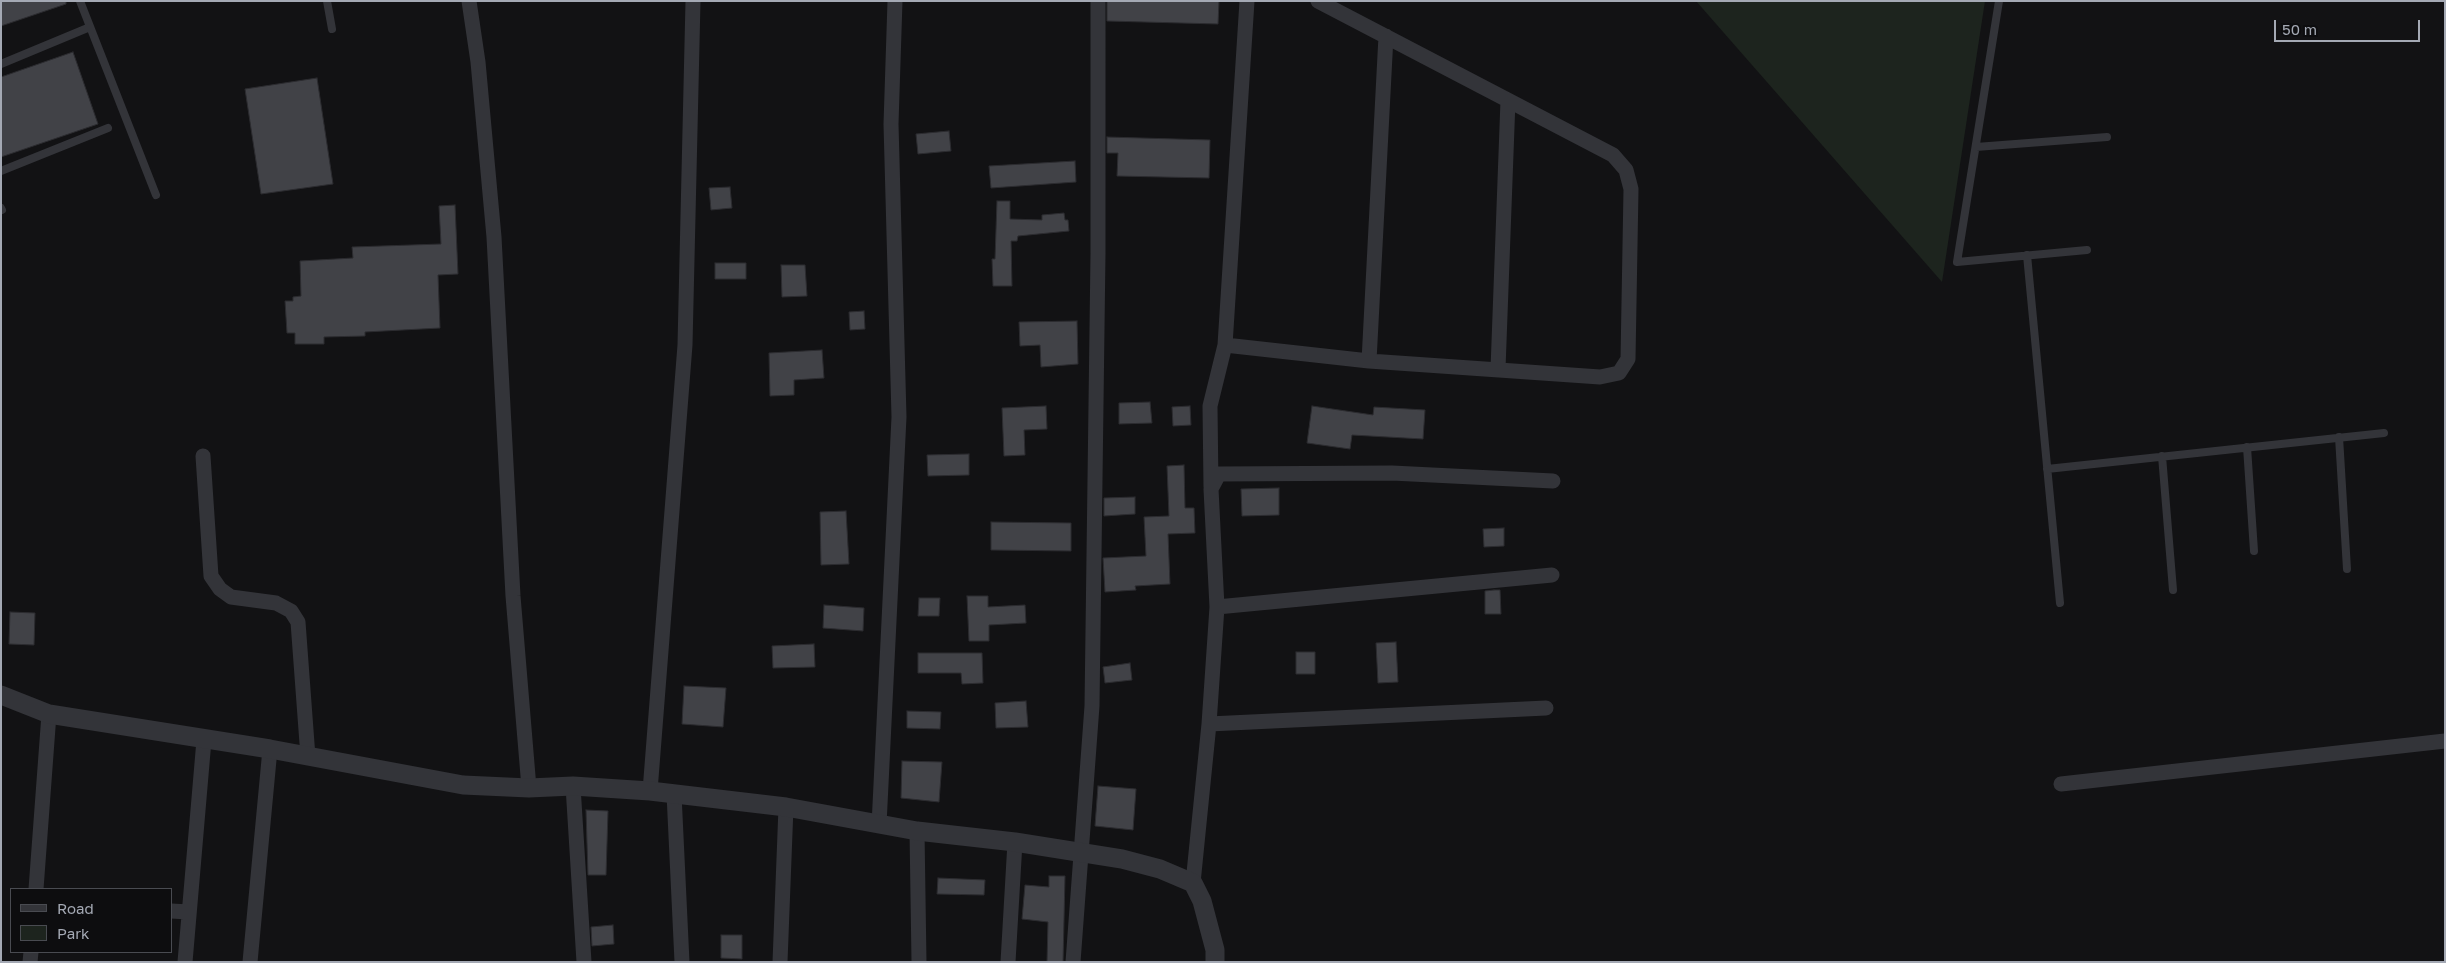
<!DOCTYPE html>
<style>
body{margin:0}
#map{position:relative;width:2446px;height:963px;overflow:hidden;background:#121214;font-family:"Golos Text",sans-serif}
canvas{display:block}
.frame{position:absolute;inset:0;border:2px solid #a4a9b4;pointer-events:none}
.legend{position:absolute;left:10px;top:888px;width:162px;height:65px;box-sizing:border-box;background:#0d0d0f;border:1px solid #494b51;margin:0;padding:6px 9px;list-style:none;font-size:15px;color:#a4a9b4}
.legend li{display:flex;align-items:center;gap:10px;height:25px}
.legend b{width:25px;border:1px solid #494b51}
.scale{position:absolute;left:2274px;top:20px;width:146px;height:22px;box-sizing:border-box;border:2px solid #a4a9b4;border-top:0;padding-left:6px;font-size:15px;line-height:18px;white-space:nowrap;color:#a4a9b4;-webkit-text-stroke:4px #0d0d0f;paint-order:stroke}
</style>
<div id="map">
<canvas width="2446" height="963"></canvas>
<div class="frame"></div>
<ul class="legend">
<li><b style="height:6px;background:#333439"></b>Road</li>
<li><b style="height:14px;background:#1d241e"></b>Park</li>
</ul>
<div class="scale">50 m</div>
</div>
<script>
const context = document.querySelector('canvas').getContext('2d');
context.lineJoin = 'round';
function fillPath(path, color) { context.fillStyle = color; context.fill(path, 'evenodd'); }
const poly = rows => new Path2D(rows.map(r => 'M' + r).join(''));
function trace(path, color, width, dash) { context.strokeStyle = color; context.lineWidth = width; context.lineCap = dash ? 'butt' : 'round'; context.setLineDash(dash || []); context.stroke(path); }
const green = poly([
 [1696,1,1985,1,1942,282]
]);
const building = poly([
 [1,1,66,1,66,4,1,26,1,1],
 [1107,1,1219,1,1218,24,1107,21,1107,1],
 [73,52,98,124,1,157,1,77,73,52],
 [317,78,333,184,261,194,245,89,317,78],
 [949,131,951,151,918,154,916,134,949,131],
 [1107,137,1210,140,1209,178,1117,176,1118,153,1107,153,1107,137],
 [1075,161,1076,182,991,188,989,166,1075,161],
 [730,187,732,208,711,210,709,188,730,187],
 [997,201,1010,201,1010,219,1042,220,1042,215,1064,213,1065,220,1068,220,1069,231,1018,236,1017,241,1011,241,1012,286,993,286,992,259,995,259,997,201],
 [455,205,458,274,438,275,440,328,365,332,365,336,324,337,324,344,295,344,295,333,287,333,285,301,293,301,293,297,301,296,300,261,353,258,352,247,441,244,439,206,455,205],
 [715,263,746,263,746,279,715,279,715,263],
 [781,265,805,265,807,296,782,297,781,265],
 [864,311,865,329,850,330,849,312,864,311],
 [1077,321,1078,364,1041,367,1040,345,1020,346,1019,322,1077,321],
 [822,350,824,378,794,380,794,395,770,396,769,353,822,350],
 [1150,402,1152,423,1119,424,1119,403,1150,402],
 [1046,406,1047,429,1024,430,1025,455,1004,456,1002,408,1046,406],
 [1190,406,1191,425,1173,426,1172,407,1190,406],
 [1312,406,1373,415,1374,407,1425,410,1423,439,1352,435,1350,449,1307,443,1312,406],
 [969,454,969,475,928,476,927,455,969,454],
 [1184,465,1185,508,1194,508,1195,533,1168,534,1170,584,1135,586,1136,590,1105,592,1103,558,1146,556,1144,517,1169,516,1167,466,1184,465],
 [1279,488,1279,515,1242,516,1241,489,1279,488],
 [1135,497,1135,514,1104,516,1104,498,1135,497],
 [846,511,849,564,821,565,820,512,846,511],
 [991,522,1071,523,1071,551,991,550,991,522],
 [1504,528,1504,546,1484,547,1483,529,1504,528],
 [1494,590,1500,590,1501,614,1485,614,1485,591,1494,590],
 [967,596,988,596,988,607,1025,605,1026,623,989,625,989,641,969,641,967,596],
 [919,598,940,598,939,616,918,616,919,598],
 [824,605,864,608,863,631,823,628,824,605],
 [10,612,35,613,34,645,9,644,10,612],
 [1396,642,1398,682,1378,683,1376,643,1396,642],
 [814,644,815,667,773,668,772,646,814,644],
 [1296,652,1315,652,1315,674,1296,674,1296,652],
 [918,653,982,653,983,683,962,684,961,673,918,673,918,653],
 [1130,663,1132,680,1105,683,1103,667,1130,663],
 [684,686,726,688,723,727,682,724,684,686],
 [1026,701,1028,727,996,728,995,703,1026,701],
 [907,711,941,712,940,729,907,728,907,711],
 [902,761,942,762,939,802,901,798,902,761],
 [1098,786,1136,789,1133,830,1095,826,1098,786],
 [586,810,608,811,606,875,588,875,586,810],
 [1049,876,1065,876,1063,962,1047,962,1048,922,1022,919,1025,885,1049,887,1049,876],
 [938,878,985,880,984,895,937,894,938,878],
 [613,925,614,944,592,946,591,927,613,925],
 [721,935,742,935,742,959,721,958,721,935]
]);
const service = poly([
 [80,1,156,195],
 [327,1,332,29],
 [1999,1,1957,262,2087,250],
 [1,64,90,27],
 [1976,147,2107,137],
 [1,171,108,128],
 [1,208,2,210],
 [2027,255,2060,603],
 [2339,437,2347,569],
 [2247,447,2254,551],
 [2162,456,2173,590],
 [2047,469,2384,433]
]);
const minor = poly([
 [469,1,478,62,494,237,513,596,529,788],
 [1225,345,1369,361,1600,377,1619,373,1628,359,1631,189,1626,170,1613,155,1318,1],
 [1369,361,1386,36],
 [1498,369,1508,100],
 [203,456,211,576,220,589,231,597,276,603,291,611,298,622,308,757],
 [1211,487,1210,406,1225,345,1247,1],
 [1217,607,1552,575],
 [1209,724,1546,708],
 [2061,784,2445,741],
 [573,786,584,962],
 [650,791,685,345,693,1],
 [674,794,682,962],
 [879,825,899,417,891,124,895,1],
 [917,831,919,962],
 [1193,883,1209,724,1217,607,1211,489,1219,474,1392,473,1553,481],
 [36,889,49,714],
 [171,911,189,912],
 [30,962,31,952],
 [185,962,204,740],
 [250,962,270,749],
 [780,962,786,807],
 [1008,962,1015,842],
 [1073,962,1092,706,1098,253,1098,1]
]);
const tertiary = poly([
 [1,695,49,714,270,749,463,785,529,788,573,786,650,791,786,807,917,831,1015,842,1122,859,1160,869,1193,883,1202,901,1215,950,1215,962]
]);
fillPath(green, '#1d241e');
fillPath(building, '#414247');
trace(building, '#2c2c30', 1);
trace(service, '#333439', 8);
trace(minor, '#333439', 15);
trace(tertiary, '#333439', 19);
</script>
